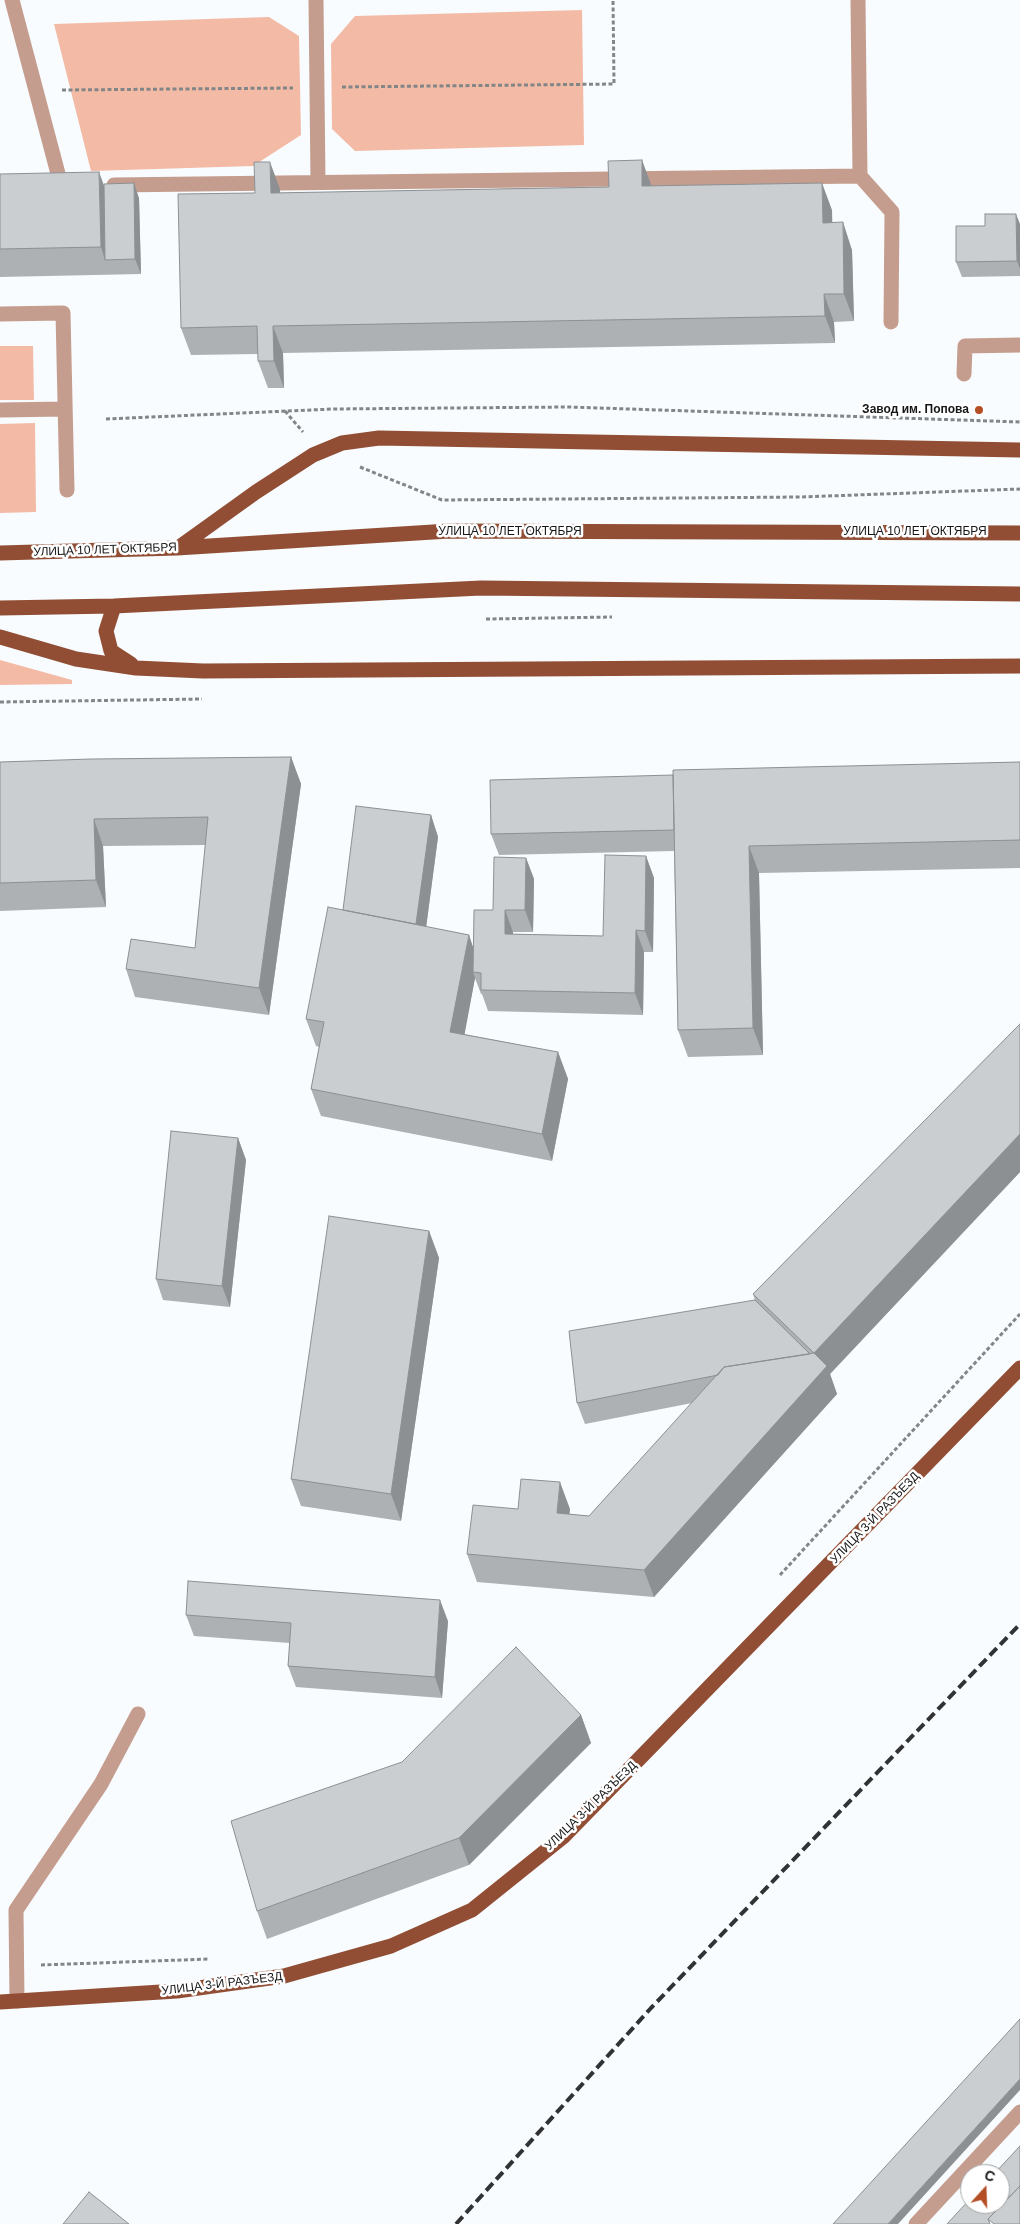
<!DOCTYPE html>
<meta charset="utf-8">
<style>
body{margin:0}
#map{position:relative;width:1020px;height:2224px;overflow:hidden;background:#f8fcfe;font-family:Helvetica,sans-serif}
canvas{display:block}
.north{position:absolute;left:960px;top:2164px;width:50px;height:50px;box-sizing:border-box;background:#fff;border:1px solid #a1a2a2;border-radius:50%;rotate:20deg;font-size:14px;font-weight:700;line-height:20px;text-align:center;color:#151617}
.north::after{content:'';display:block;margin:auto;width:18px;height:22px;background:#b44e24;clip-path:polygon(50% 0,100% 100%,50% 72%,0 100%)}
</style>
<div id="map">
<canvas width="1020" height="2224"></canvas>
<div class="north">С</div>
</div>
<script>
const context = document.querySelector('canvas').getContext('2d');
context.lineJoin = 'round';
function fillPath(path, color) { context.fillStyle = color; context.fill(path, 'evenodd'); }
const poly = rows => new Path2D(rows.map(r => 'M' + r).join(''));
function trace(path, color, width, dash) { context.strokeStyle = color; context.lineWidth = width; context.lineCap = dash ? 'butt' : 'round'; context.setLineDash(dash || []); context.stroke(path); }
function write(font, color, halo, rows, align = 'center') {
  context.font = font + ' Helvetica,sans-serif'; context.lineWidth = 5; context.setLineDash([]); context.textBaseline = 'middle'; context.strokeStyle = halo; context.fillStyle = color; for (const [text, x, y, turn = 0] of rows) {
    context.save(); context.translate(x, y); context.rotate((+turn || 0) * Math.PI / 180); context.textAlign = isNaN(turn) ? turn : align; if (halo) context.strokeText(text, 0, 0); context.fillText(text, 0, 0); context.restore();
  }
}
const green = poly([
 [582,10,584,145,355,151,332,129,331,44,355,16],
 [269,17,299,36,301,135,253,166,91,171,54,24],
 [0,346,33,346,34,400,0,400],
 [35,423,36,512,0,513,0,424],
 [0,660,72,680,72,684,0,685]
]);
const path = poly([
 [342,87,614,84,613,0],
 [62,90,293,88],
 [285,411,303,432],
 [106,419,333,409,569,407,1020,422],
 [360,467,442,500,801,497,1020,489],
 [486,619,612,617],
 [0,702,202,699],
 [780,1575,1020,1314],
 [41,1965,209,1959]
]);
const minor = poly([
 [12,0,61,185],
 [316,0,318,182],
 [860,176,892,212,891,322],
 [114,185,860,176,858,0],
 [0,314,63,313,67,490],
 [964,374,965,346,1020,345],
 [0,410,65,409],
 [17,2001,16,1910,101,1784,138,1714],
 [916,2224,1020,2112]
]);
const major = poly([
 [178,548,256,492,313,455,342,443,379,438,1020,450],
 [0,553,177,548,449,531,1020,533],
 [114,606,106,631,111,651,131,664],
 [0,608,114,606,481,588,1020,594],
 [0,637,76,659,136,668,203,671,1020,666],
 [0,2002,177,1991,284,1976,391,1946,472,1910,563,1837,1020,1368]
]);
const rail = poly([
 [456,2224,651,2008,1020,1624]
]);
const wall = poly([
 [0,174,139,198,141,274,0,277],
 [651,186,832,210,832,223,852,250,854,321,834,322,835,343,283,353,284,388,268,388,258,361,258,354,191,355,181,328,255,193,280,189,280,193],
 [1020,224,1020,276,962,277,956,262,985,226],
 [291,757,301,784,269,1015,135,997,126,969,195,948,206,845,103,846,106,907,0,911,0,762],
 [1020,762,1020,868,759,873,763,1055,688,1057,678,1030,674,851,499,855,491,834,673,775],
 [431,815,438,837,426,927,469,935,473,948,493,910,526,858,534,879,533,932,513,932,513,934,603,936,646,856,654,878,653,952,644,952,643,1015,488,1011,482,994,481,994,475,978,464,1034,558,1052,568,1079,552,1161,321,1116,311,1089,319,1047,316,1046,306,1019,343,910],
 [1020,1024,1020,1172,830,1374,837,1394,654,1597,477,1582,467,1554,518,1509,570,1509,569,1514,589,1516,692,1403,585,1424,577,1403,755,1300,753,1294],
 [238,1138,246,1160,230,1307,163,1300,156,1279],
 [429,1231,439,1258,401,1521,301,1506,291,1479],
 [186,1615,448,1621,442,1698,296,1687,288,1666,290,1643,194,1636],
 [581,1715,591,1743,469,1865,267,1939,257,1911]
]);
const shadedWall = poly([
 [642,160,652,187,642,186],
 [270,162,280,189,281,220,271,193],
 [99,172,109,199,105,260,101,247],
 [134,183,139,198,141,274,135,259],
 [822,183,832,210,833,250,823,223],
 [1016,214,1020,224,1020,269,1017,261],
 [843,222,852,250,854,321,844,294],
 [824,294,834,322,835,343,825,316],
 [273,326,283,353,284,388,274,361],
 [291,757,301,784,269,1015,259,988],
 [431,815,438,837,423,951,415,929],
 [94,819,103,846,106,907,96,880],
 [749,846,759,873,763,1055,753,1028],
 [646,856,654,878,653,952,645,931],
 [526,858,534,879,533,932,525,910],
 [505,910,513,932,513,956,505,934],
 [636,930,644,952,643,1015,635,993],
 [469,935,478,962,473,972,475,978,460,1059,450,1032],
 [558,1052,568,1079,552,1161,542,1134],
 [1020,1134,1020,1172,830,1374,837,1394,654,1597,644,1570,814,1353],
 [238,1138,246,1160,230,1307,222,1286],
 [429,1231,439,1258,401,1521,391,1494],
 [560,1482,570,1509,567,1540,557,1513],
 [440,1600,448,1621,442,1698,435,1677],
 [581,1715,591,1743,469,1865,459,1838],
 [1020,2079,1020,2090,898,2224,888,2224]
]);
const building = poly([
 [642,160,642,186,822,183,823,223,843,222,844,294,824,294,825,316,273,326,274,361,258,361,257,326,181,328,178,194,255,193,254,162,270,162,271,193,609,187,608,161,642,160],
 [99,172,101,247,0,249,0,174,99,172],
 [134,183,135,259,105,260,104,184,134,183],
 [985,214,1016,214,1017,261,956,262,956,226,985,226,985,214],
 [291,757,259,988,126,969,131,939,195,948,208,817,94,819,96,880,0,883,0,762,91,759,291,757],
 [1020,762,1020,840,749,846,753,1028,678,1030,673,770,1020,762],
 [673,775,674,830,491,834,490,780,673,775],
 [356,806,431,815,416,924,343,910,356,806],
 [605,855,646,856,645,931,636,930,635,993,481,990,481,973,473,972,474,910,493,910,494,857,526,858,525,910,505,910,505,934,603,936,605,855],
 [328,907,469,935,450,1032,558,1052,542,1134,311,1089,324,1022,306,1019,328,907],
 [1020,1024,1020,1134,814,1353,753,1294,1020,1024],
 [171,1131,238,1138,222,1286,156,1279,171,1131],
 [329,1216,429,1231,391,1494,291,1479,329,1216],
 [755,1300,810,1354,724,1367,718,1375,577,1403,569,1331,755,1300],
 [814,1353,827,1366,644,1570,467,1554,473,1505,518,1509,521,1479,560,1482,557,1513,589,1516,724,1367,814,1353],
 [188,1581,440,1600,435,1677,288,1666,291,1623,186,1615,188,1581],
 [516,1647,581,1715,459,1838,257,1911,231,1821,402,1762,516,1647],
 [1020,2019,1020,2079,888,2224,833,2224,1020,2019],
 [1020,2146,1020,2186,988,2219,990,2224,947,2224,970,2199,970,2204,1000,2204,1000,2174,994,2174,1020,2146],
 [1020,2186,1020,2224,994,2224,988,2219,1020,2186],
 [89,2192,129,2224,63,2224,89,2192]
]);
const markers = [
 [979,410,5,"#b44e24"]
];
const poiNames = [
 ["Завод им. Попова",969,410]
];
const streetNames = [
 ["УЛИЦА 10 ЛЕТ ОКТЯБРЯ",510,532],
 ["УЛИЦА 10 ЛЕТ ОКТЯБРЯ",915,532],
 ["УЛИЦА 10 ЛЕТ ОКТЯБРЯ",105,550,-2],
 ["УЛИЦА 3-Й РАЗЪЕЗД",875,1518,-46],
 ["УЛИЦА 3-Й РАЗЪЕЗД",591,1806,-44],
 ["УЛИЦА 3-Й РАЗЪЕЗД",222,1984,-7]
];
fillPath(green, '#f3baa6');
trace(path, '#838687', 3, [4, 2.5]);
trace(minor, '#c59d8f', 15);
trace(major, '#914e35', 15);
trace(rail, '#313233', 4, [10, 5]);
fillPath(wall, '#aeb1b3');
fillPath(shadedWall, '#8d9092');
fillPath(building, '#caced0');
trace(building, '#8d9092', 1);
for (const [x, y, r, color] of markers) { const dot = new Path2D(); dot.arc(x, y, r, 0, 2 * Math.PI); context.fillStyle = color; context.fill(dot); trace(dot, '#fff', 2); }
write('bold 12px', '#151617', '#fff', poiNames, 'right');
write('12px', '#151617', '#fff', streetNames);
</script>
